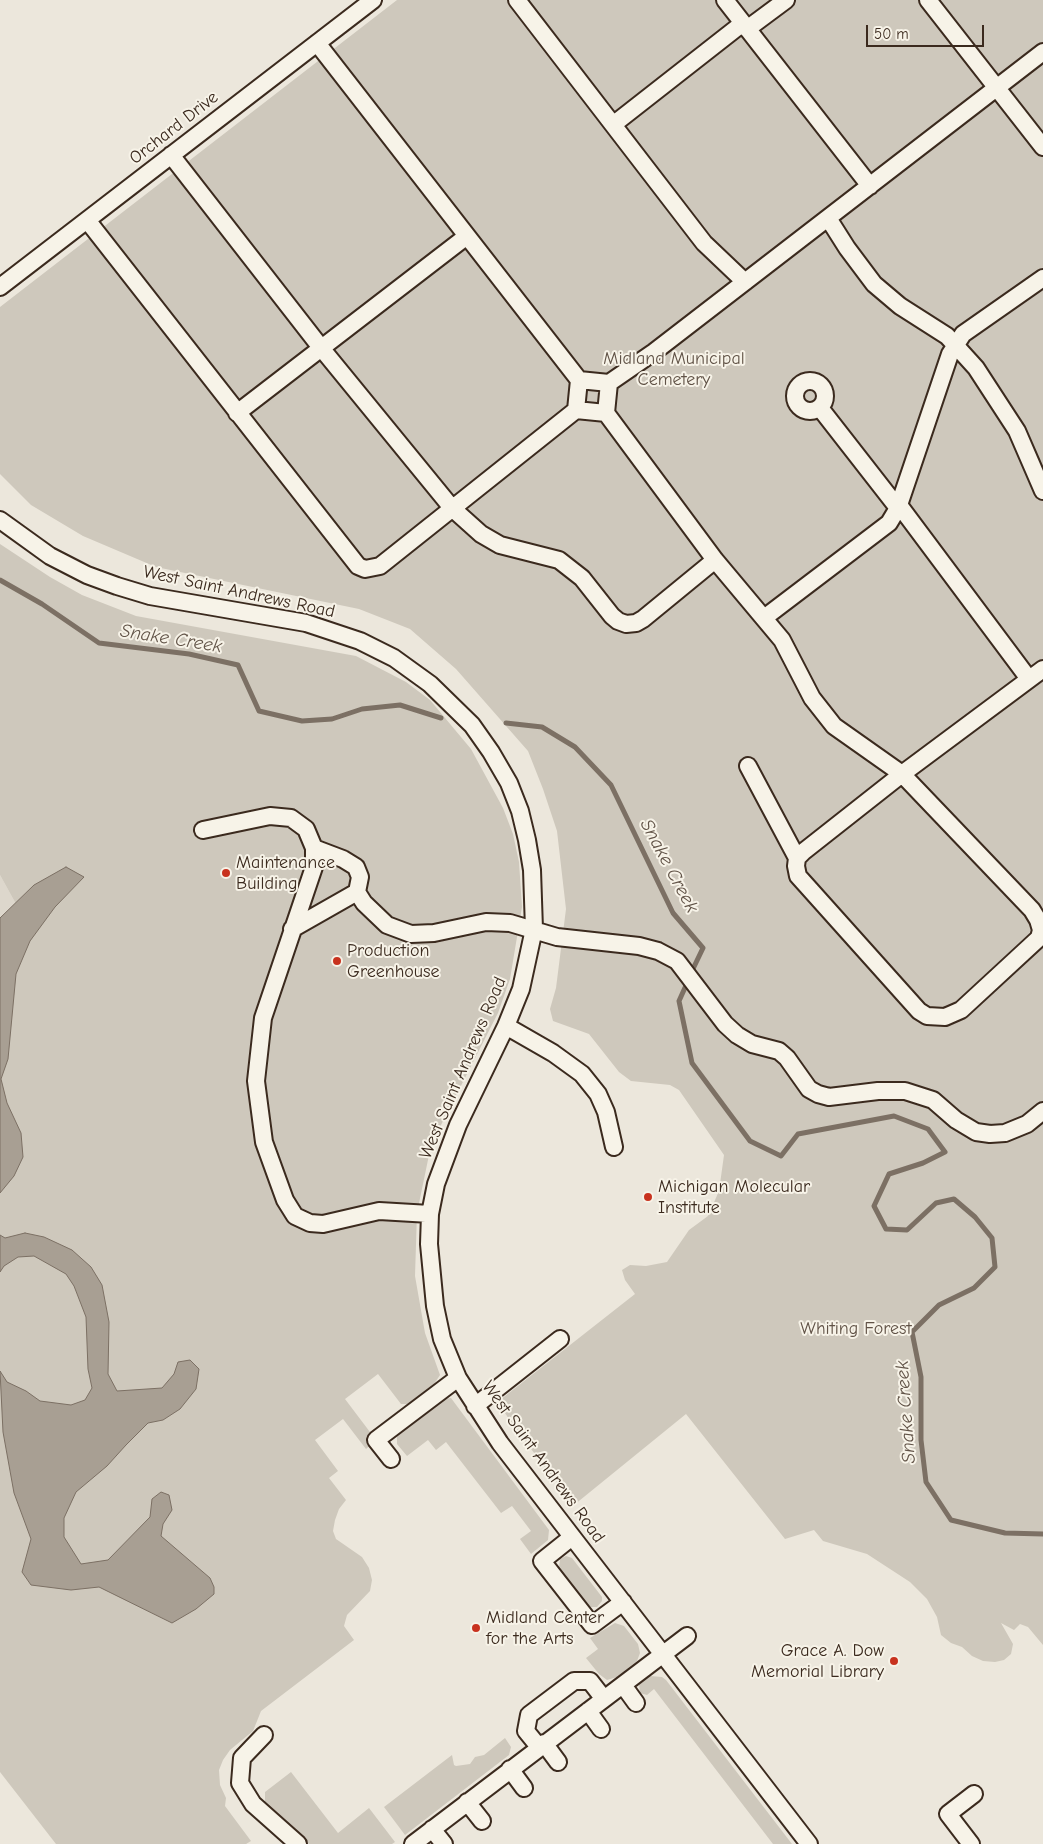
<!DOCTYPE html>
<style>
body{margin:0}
#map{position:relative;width:1043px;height:1844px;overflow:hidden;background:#ece7dc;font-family:"Comic Neue",sans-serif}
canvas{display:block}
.scale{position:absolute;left:866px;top:25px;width:118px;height:22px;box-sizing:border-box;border:2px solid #3b2a1e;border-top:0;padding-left:6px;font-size:15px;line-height:18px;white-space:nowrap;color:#3b2a1e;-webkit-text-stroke:4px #f7f3e8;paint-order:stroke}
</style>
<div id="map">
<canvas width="1043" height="1844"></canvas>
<div class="scale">50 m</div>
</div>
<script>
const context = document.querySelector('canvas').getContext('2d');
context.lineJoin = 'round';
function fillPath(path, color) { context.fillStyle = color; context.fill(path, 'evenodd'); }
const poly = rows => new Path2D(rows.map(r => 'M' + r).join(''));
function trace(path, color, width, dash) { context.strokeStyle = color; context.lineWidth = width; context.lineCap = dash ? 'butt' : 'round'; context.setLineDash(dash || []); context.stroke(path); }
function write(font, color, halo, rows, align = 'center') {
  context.font = font + ' "Comic Neue",sans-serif'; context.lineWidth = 4; context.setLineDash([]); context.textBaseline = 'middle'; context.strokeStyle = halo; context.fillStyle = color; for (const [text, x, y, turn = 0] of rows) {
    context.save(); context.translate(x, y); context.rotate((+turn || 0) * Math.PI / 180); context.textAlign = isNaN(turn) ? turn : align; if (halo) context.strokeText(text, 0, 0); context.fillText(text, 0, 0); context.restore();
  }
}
const built = poly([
 [0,875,16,904,0,918]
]);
const green = poly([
 [397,0,1043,0,1043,1645,1028,1627,1020,1624,1014,1630,1001,1623,1013,1644,1011,1654,1004,1660,995,1662,983,1661,972,1656,962,1647,951,1643,941,1635,937,1617,927,1599,910,1582,867,1554,823,1541,814,1530,785,1539,686,1414,574,1505,515,1428,499,1404,500,1400,635,1294,625,1280,622,1270,630,1265,646,1266,667,1262,689,1230,708,1216,719,1191,724,1155,679,1090,670,1085,631,1081,619,1072,589,1034,553,1021,550,1009,556,988,566,909,557,831,543,789,528,751,456,669,410,629,359,609,156,567,83,536,31,505,0,474,0,307],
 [0,544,50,577,82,595,136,616,356,656,406,682,430,700,471,749,503,808,513,834,519,862,522,907,510,979,498,1013,440,1127,429,1155,417,1213,415,1276,425,1333,440,1375,434,1384,408,1404,401,1404,378,1374,345,1399,376,1440,366,1449,343,1419,315,1440,338,1471,329,1478,346,1500,339,1509,335,1520,333,1531,336,1539,362,1557,369,1568,372,1580,370,1591,347,1615,344,1626,354,1640,261,1711,253,1731,230,1750,223,1760,219,1770,220,1785,226,1798,225,1806,251,1841,246,1844,56,1844,0,1772,0,918,16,904,0,875],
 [451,1398,549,1530,548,1540,531,1554,520,1539,531,1531,512,1506,501,1513,446,1442,436,1450,428,1440,407,1456,397,1444,397,1433,441,1399],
 [566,1556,572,1558,602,1597,602,1601,597,1607,590,1607,586,1604,559,1568,560,1559],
 [615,1623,624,1626,638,1644,640,1653,637,1661,617,1677,607,1680,599,1674,586,1658,598,1649,590,1638],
 [650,1676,662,1677,666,1680,792,1844,773,1844,654,1689,647,1695,640,1693,639,1684],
 [505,1738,511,1747,509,1755,405,1835,384,1807,452,1755,454,1765,456,1766,470,1764,475,1757,484,1755],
 [291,1772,338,1833,369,1808,395,1842,392,1844,309,1844,272,1813,265,1802,265,1792]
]);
const water = poly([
 [66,867,84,877,55,907,30,941,16,974,8,1059,1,1079,7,1103,21,1133,23,1157,14,1176,0,1193,0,918,34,885,66,867],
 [25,1233,44,1237,72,1250,91,1267,102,1285,109,1322,108,1374,117,1391,162,1388,174,1374,178,1362,190,1360,199,1369,196,1389,180,1409,163,1420,148,1423,126,1445,107,1466,76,1492,64,1518,64,1537,81,1564,108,1560,150,1517,152,1499,161,1492,169,1495,172,1510,163,1524,161,1536,210,1578,214,1587,214,1594,196,1609,172,1623,99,1587,71,1590,31,1585,22,1572,31,1539,14,1493,3,1432,0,1371,7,1382,26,1391,40,1401,71,1405,85,1400,92,1388,88,1369,86,1317,74,1286,66,1274,34,1256,18,1257,4,1266,0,1272,0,1235,5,1238,25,1233]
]);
const stream = poly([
 [0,580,42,604,99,643,189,654,238,665,259,711,302,721,332,719,362,709,400,705,441,718],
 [506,723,542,727,575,747,611,785,673,913,703,948,691,973],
 [688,981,679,1001,692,1063,750,1141,781,1156,798,1134,894,1116,928,1129,945,1152,923,1163,889,1174,874,1206,886,1229,907,1230,936,1203,954,1199,975,1217,992,1238,995,1267,974,1288,939,1305,912,1332,921,1377,921,1440,926,1482,951,1520,1005,1533,1043,1534]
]);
const minor = poly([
 [517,0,704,243,745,282],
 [725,0,870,186],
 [928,0,1043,147],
 [747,29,786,0],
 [317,43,579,380],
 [614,124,743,23],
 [171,155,322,349,452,508,481,534,500,545,559,560,582,578,612,616,618,621,626,624,636,623,643,619,715,560],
 [828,218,847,248,874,284,900,306,947,336,976,368,1017,431,1043,491],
 [87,220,358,566,365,569,380,566,576,410],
 [0,287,373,0],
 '795 396a15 15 0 1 1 30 0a15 15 0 1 1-30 0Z',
 [609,383,606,413,576,410,579,380,609,383,654,352,1043,52],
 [820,408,898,508],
 [237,413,467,236],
 [606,413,715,560,782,640,812,698,834,726,902,774,1032,910,1038,920,1041,930,1039,938,961,1010,945,1017,927,1016,919,1011,807,886,798,876,796,866,797,858,803,852,902,774,1043,669],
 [899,505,1029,679],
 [0,520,50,556,87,575,117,586,150,596,306,623,360,641,394,658,430,684,472,725,491,752,509,783,520,811,527,840,532,870,534,929,521,989,506,1026,458,1125,436,1184,430,1214,429,1244,435,1306,442,1339,458,1378,500,1443,809,1844],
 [764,618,889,523,898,508,950,354,963,334,1043,278],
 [748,766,797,858],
 [203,830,270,816,291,818,306,829,314,848,314,867,263,1018,256,1081,264,1142,285,1200,295,1216,310,1223,323,1224,379,1211,430,1214],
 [314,848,343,859,356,867,360,877,357,892,364,903,387,925,411,934,434,933,486,922,510,923,557,937,639,946,658,951,677,961,725,1024,737,1035,752,1044,779,1051,787,1058,809,1089,818,1094,829,1097,878,1091,905,1091,933,1100,956,1120,976,1132,990,1134,1005,1133,1027,1124,1043,1111],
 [292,929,357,892],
 [506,1026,553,1053,582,1074,598,1094,606,1112,614,1147],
 [475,1406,560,1339],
 [391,1459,376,1440,458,1378],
 [572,1537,542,1561,592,1625,623,1602],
 [623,1685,636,1703],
 [588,1711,601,1729],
 [264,1735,242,1758,240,1783,253,1804,298,1844],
 [544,1743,558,1762],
 [539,1747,526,1731,529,1715,574,1681,590,1681,604,1699],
 [510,1769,524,1788],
 [467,1802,482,1821],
 [432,1829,444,1844],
 [413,1844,687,1636],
 [971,1844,948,1814,974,1794]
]);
const markers = [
 [226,873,5,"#c8321e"],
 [337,961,5,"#c8321e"],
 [648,1197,5,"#c8321e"],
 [476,1628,5,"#c8321e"],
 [894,1661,5,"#c8321e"]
];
const streetNames = [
 ["Orchard Drive",174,128,-38],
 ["West Saint Andrews Road",239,592,12],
 ["West Saint Andrews Road",463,1068,-67],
 ["West Saint Andrews Road",543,1462,54]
];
const parkNames = [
 ["Midland Municipal",674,359],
 ["Cemetery",674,380],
 ["Whiting Forest",856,1329]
];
const poiNames = [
 ["Maintenance",236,863],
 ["Building",236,884],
 ["Production",347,951],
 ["Greenhouse",347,972],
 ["Michigan Molecular",658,1187],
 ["Institute",658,1208],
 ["Midland Center",486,1618],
 ["for the Arts",486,1639],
 ["Grace A. Dow",884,1651,"right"],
 ["Memorial Library",884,1672,"right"]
];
const waterNames = [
 ["Snake Creek",171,639,9],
 ["Snake Creek",669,866,62],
 ["Snake Creek",906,1412,-94]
];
fillPath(built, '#ddd7cc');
fillPath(green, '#cec8bc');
fillPath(water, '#a89f93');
trace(water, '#7c7064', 1);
trace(stream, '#7c7064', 5);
trace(minor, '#3b2a1e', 20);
trace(minor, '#f7f3e8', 16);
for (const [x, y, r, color] of markers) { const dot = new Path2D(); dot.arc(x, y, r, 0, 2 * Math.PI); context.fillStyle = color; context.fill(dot); trace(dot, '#f7f3e8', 2); }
write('18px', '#3b2a1e', '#f7f3e8', streetNames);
write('18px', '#605246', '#f7f3e8', parkNames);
write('18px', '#3b2a1e', '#f7f3e8', poiNames, 'left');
write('italic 19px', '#615347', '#f7f3e8', waterNames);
</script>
